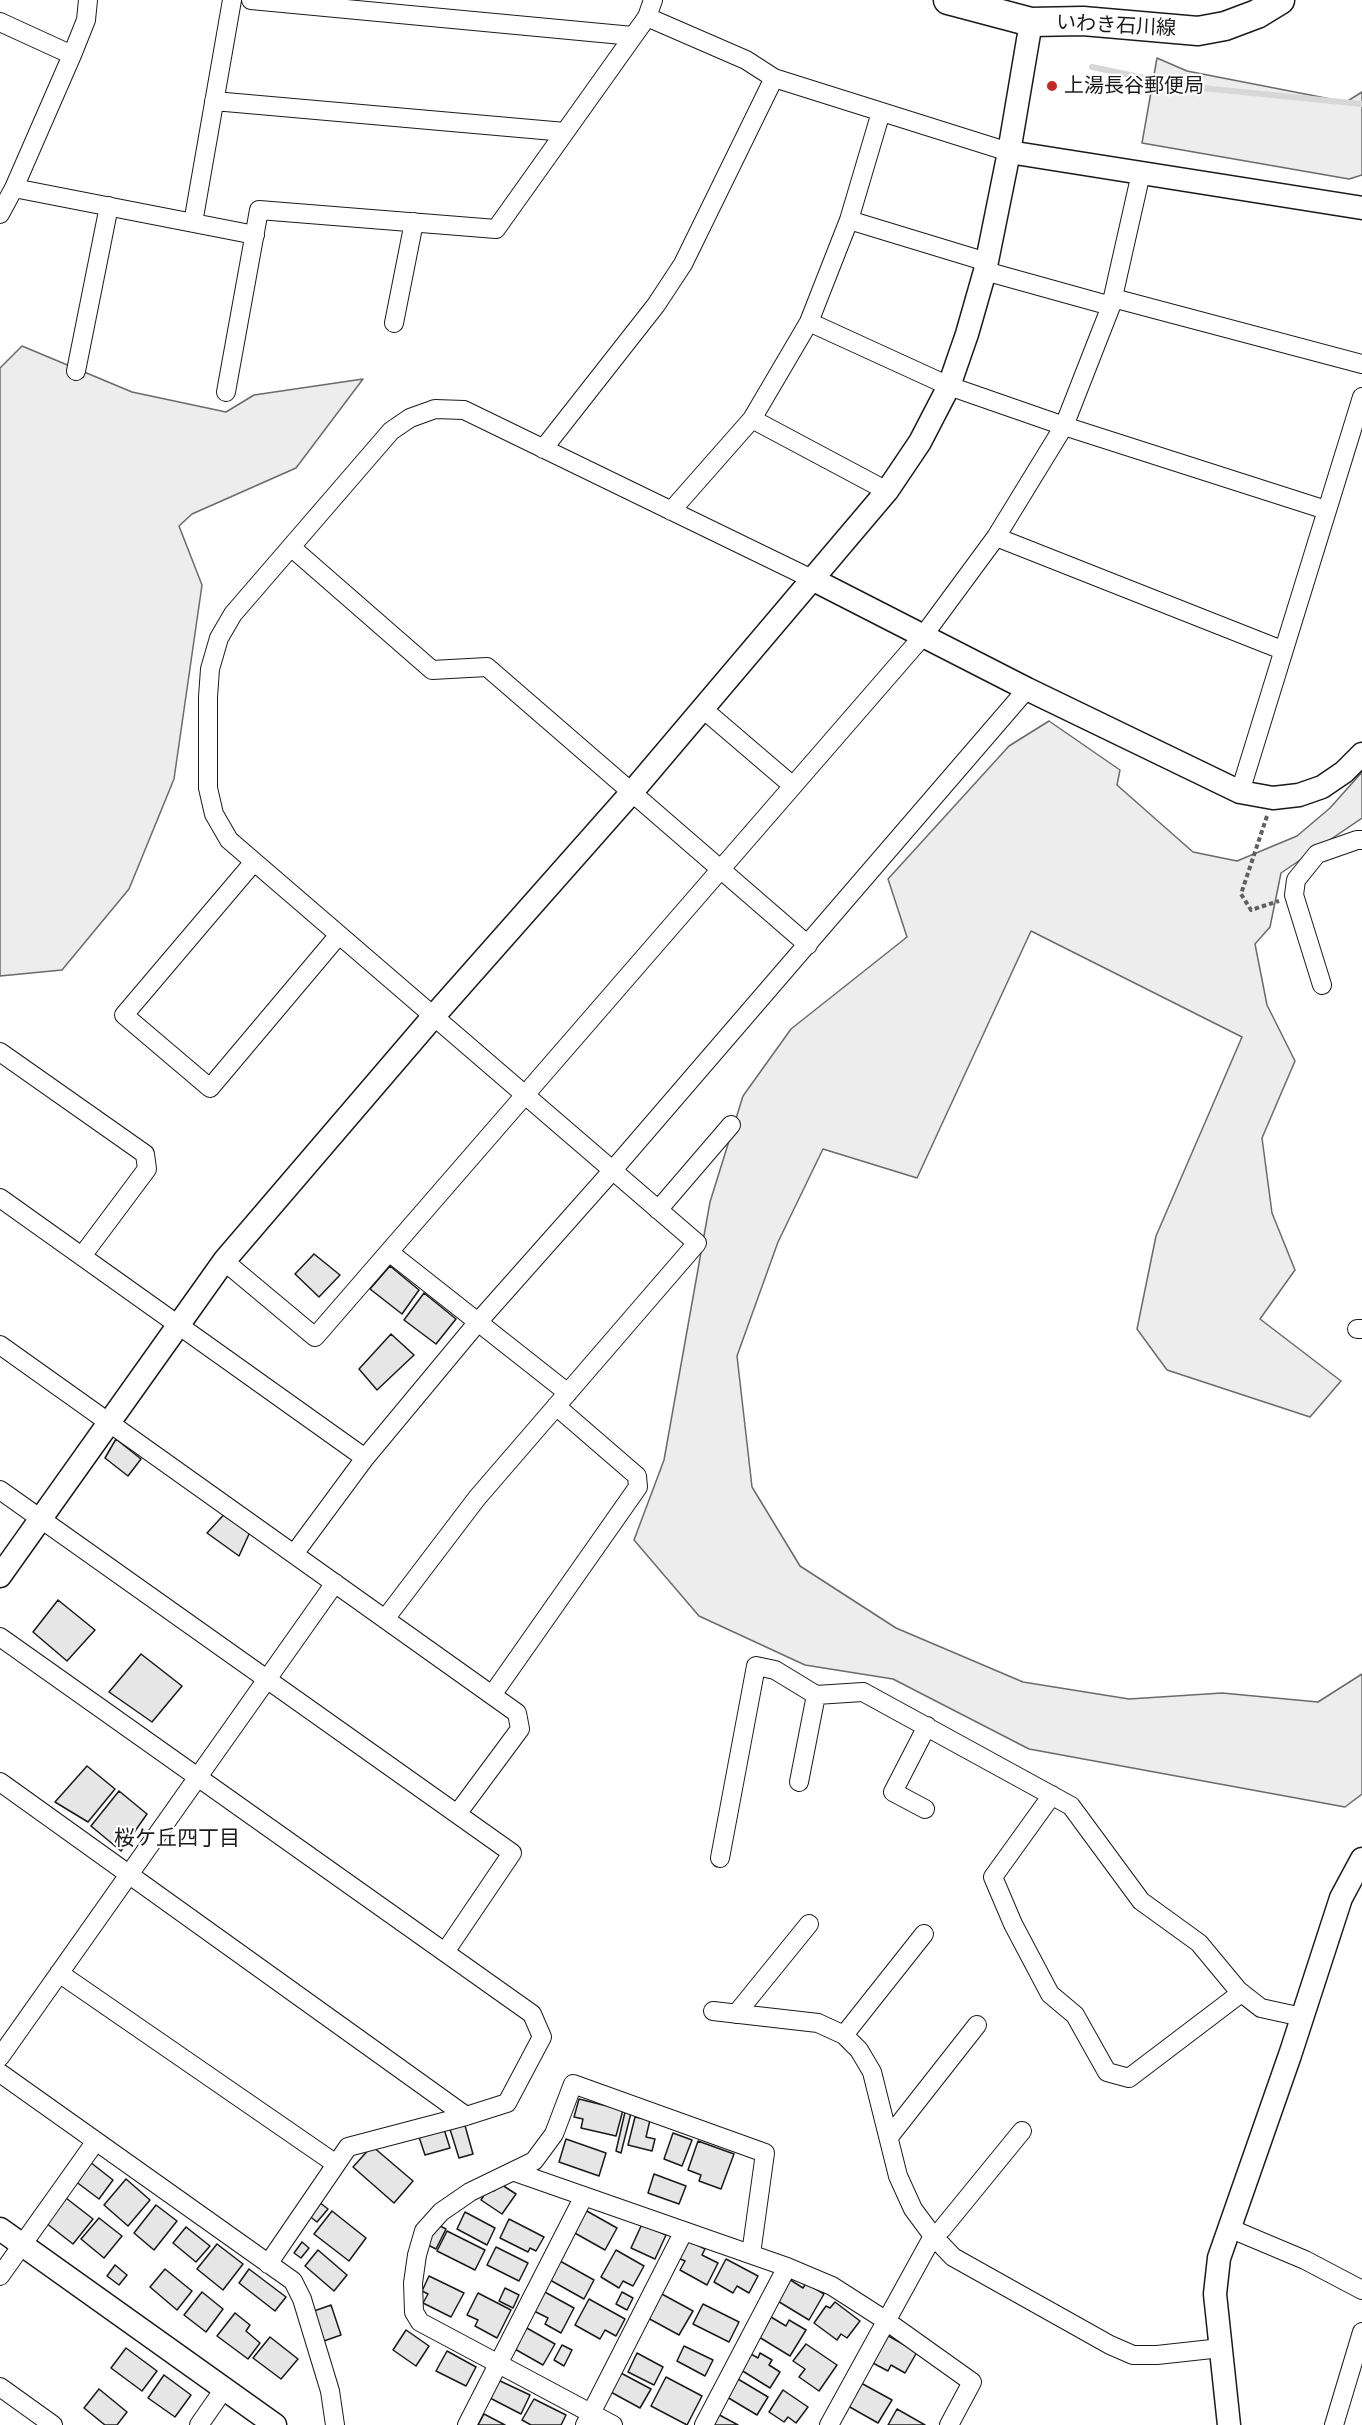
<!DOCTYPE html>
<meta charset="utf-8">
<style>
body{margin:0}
canvas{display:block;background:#fff}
</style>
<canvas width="1362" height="2425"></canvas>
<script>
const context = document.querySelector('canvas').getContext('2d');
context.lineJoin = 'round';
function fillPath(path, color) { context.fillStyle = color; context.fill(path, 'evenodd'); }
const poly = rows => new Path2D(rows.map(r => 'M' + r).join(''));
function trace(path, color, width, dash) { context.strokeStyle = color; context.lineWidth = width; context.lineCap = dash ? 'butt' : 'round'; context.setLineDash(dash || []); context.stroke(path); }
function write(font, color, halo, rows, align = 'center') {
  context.font = font + ' "Noto Serif","Noto Sans JP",serif'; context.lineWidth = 4.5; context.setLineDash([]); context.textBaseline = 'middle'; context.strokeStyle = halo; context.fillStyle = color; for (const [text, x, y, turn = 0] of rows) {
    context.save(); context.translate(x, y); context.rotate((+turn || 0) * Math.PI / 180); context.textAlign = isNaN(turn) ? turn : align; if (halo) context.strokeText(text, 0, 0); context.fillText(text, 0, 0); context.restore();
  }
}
const built = poly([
 [1157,58,1187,71,1346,102,1362,92,1362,175,1349,179,1142,143,1157,58],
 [22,346,132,392,226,412,254,395,363,379,296,468,192,514,179,526,202,585,174,779,129,889,62,970,0,976,0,368,22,346],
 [1049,721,1120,770,1117,785,1193,852,1237,861,1297,836,1330,808,1362,772,1362,818,1281,873,1270,927,1255,944,1267,1005,1295,1061,1262,1138,1272,1213,1295,1270,1260,1319,1341,1381,1310,1417,1167,1370,1137,1329,1156,1236,1242,1037,1031,931,917,1178,823,1149,778,1242,737,1356,752,1487,800,1566,896,1628,1023,1682,1129,1699,1222,1693,1318,1702,1362,1674,1362,1794,1345,1807,1029,1749,893,1679,805,1665,699,1616,634,1540,664,1460,710,1202,743,1096,791,1029,907,937,888,879,1009,746,1049,721]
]);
const stream = poly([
 [1092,67,1182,86,1362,104]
]);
const building = poly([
 [314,1254,340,1275,319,1297,295,1274,314,1254],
 [390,1266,419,1290,402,1314,370,1289,390,1266],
 [424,1293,456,1319,436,1344,404,1320,424,1293],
 [391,1334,414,1355,377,1390,359,1369,391,1334],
 [116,1439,141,1459,128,1476,105,1458,116,1439],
 [230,1508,250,1532,239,1556,207,1533,230,1508],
 [58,1600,95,1630,67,1661,33,1632,58,1600],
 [141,1654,182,1686,152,1722,109,1692,141,1654],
 [87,1766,115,1789,88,1822,55,1802,87,1766],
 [119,1791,147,1814,121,1851,91,1826,119,1791],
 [579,2099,623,2110,616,2136,581,2128,583,2119,574,2117,579,2099],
 [625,2112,631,2113,621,2153,616,2151,625,2112],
 [635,2117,650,2120,646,2137,655,2139,652,2151,628,2145,635,2117],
 [464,2122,473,2154,459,2158,449,2126,464,2122],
 [443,2126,450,2148,425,2155,418,2134,443,2126],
 [673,2133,692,2140,682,2166,664,2159,673,2133],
 [566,2139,606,2153,599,2176,559,2162,566,2139],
 [698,2141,734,2154,721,2189,699,2181,701,2175,688,2170,698,2141],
 [372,2146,413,2181,394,2203,353,2167,372,2146],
 [90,2162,113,2180,99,2199,75,2181,90,2162],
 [654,2174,686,2186,679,2204,648,2193,654,2174],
 [126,2179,150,2200,128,2226,104,2205,126,2179],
 [499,2183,516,2194,502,2214,481,2200,489,2187,494,2191,499,2183],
 [66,2198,93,2219,73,2244,46,2223,66,2198],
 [319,2202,328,2209,317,2222,308,2215,319,2202],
 [156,2205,177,2221,154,2250,134,2233,156,2205],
 [585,2210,617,2228,605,2250,573,2232,585,2210],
 [332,2211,366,2238,349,2261,314,2234,332,2211],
 [465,2212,495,2228,487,2245,457,2229,465,2212],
 [99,2218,122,2236,104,2258,81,2239,99,2218],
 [509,2219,544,2237,536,2251,530,2248,528,2252,500,2238,509,2219],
 [434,2223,446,2229,436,2249,424,2243,434,2223],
 [642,2224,666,2235,655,2259,631,2248,642,2224],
 [186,2227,210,2246,196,2262,173,2243,186,2227],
 [447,2231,485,2250,475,2270,437,2251,447,2231],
 [688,2240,705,2249,702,2255,718,2263,707,2285,680,2270,685,2261,678,2258,688,2240],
 [302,2242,309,2248,301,2258,294,2253,302,2242],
 [217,2244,243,2264,223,2290,197,2269,217,2244],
 [496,2247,528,2263,519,2281,487,2265,496,2247],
 [318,2250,347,2275,334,2291,305,2266,318,2250],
 [616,2250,644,2266,633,2286,623,2281,619,2288,601,2277,616,2250],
 [726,2259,758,2276,749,2293,737,2286,733,2293,714,2282,726,2259],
 [560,2261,594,2280,584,2299,550,2280,560,2261],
 [115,2265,127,2275,119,2285,107,2276,115,2265],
 [165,2269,192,2291,177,2310,150,2287,165,2269],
 [249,2269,286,2297,275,2311,239,2283,249,2269],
 [429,2276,464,2293,451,2317,423,2303,428,2294,422,2291,429,2276],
 [789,2279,803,2288,806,2283,824,2294,809,2320,776,2300,789,2279],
 [505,2288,519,2295,513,2308,499,2301,505,2288],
 [543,2291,574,2308,561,2333,545,2324,548,2318,532,2310,543,2291],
 [202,2292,223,2309,206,2332,184,2315,202,2292],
 [622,2292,633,2298,627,2310,616,2304,622,2292],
 [478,2293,511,2310,497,2338,475,2326,478,2320,467,2315,478,2293],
 [660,2293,693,2311,679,2335,646,2317,660,2293],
 [589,2299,625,2319,616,2336,605,2330,600,2339,575,2325,589,2299],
 [835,2302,860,2321,847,2338,841,2334,837,2340,814,2323,826,2306,830,2308,835,2302],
 [703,2304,739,2322,729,2342,693,2324,703,2304],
 [331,2305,341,2335,324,2341,314,2311,331,2305],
 [235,2313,250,2325,246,2331,260,2343,248,2359,217,2336,235,2313],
 [771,2317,786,2326,789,2320,806,2330,790,2356,759,2337,771,2317],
 [525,2327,555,2344,543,2365,513,2348,525,2327],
 [406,2330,429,2346,416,2366,393,2350,406,2330],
 [885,2334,917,2352,905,2373,891,2365,888,2371,869,2361,885,2334],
 [270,2337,298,2359,281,2379,253,2358,270,2337],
 [806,2344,837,2365,819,2391,799,2377,805,2369,793,2361,806,2344],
 [562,2345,572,2350,564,2366,554,2360,562,2345],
 [684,2346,713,2360,705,2376,677,2361,684,2346],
 [126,2348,157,2371,142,2391,111,2368,126,2348],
 [447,2351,476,2367,466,2386,436,2371,447,2351],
 [637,2353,663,2367,654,2385,628,2372,637,2353],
 [760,2353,772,2360,769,2365,780,2372,770,2388,741,2370,751,2354,758,2358,760,2353],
 [619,2372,651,2389,640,2408,609,2391,619,2372],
 [164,2375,191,2395,175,2417,148,2398,164,2375],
 [666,2377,702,2396,687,2425,651,2406,666,2377],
 [738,2379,768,2397,757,2415,727,2397,738,2379],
 [498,2380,530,2395,521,2414,490,2398,498,2380],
 [861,2383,892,2400,878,2423,848,2406,861,2383],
 [99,2389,127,2412,117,2425,105,2425,84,2408,99,2389],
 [783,2390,808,2407,796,2423,788,2417,784,2422,769,2412,783,2390],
 [534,2399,566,2415,561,2425,531,2425,522,2420,534,2399],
 [897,2409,925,2425,888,2425,897,2409],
 [714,2412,738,2425,707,2425,714,2412],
 [484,2414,505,2425,478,2425,484,2414]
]);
const path = poly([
 [1267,816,1241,894,1251,910,1279,901]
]);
const minor = poly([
 [251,0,633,36],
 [647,17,746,60,774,78,1009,152],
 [0,22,72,55],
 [214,101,565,132],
 [14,188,255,235],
 [0,214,14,188,72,55,86,20,88,0],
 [849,220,987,262],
 [193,223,232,0],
 [985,271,1111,306],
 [1113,298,1362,364],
 [809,322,949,386,1064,426,1326,510],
 [394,323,414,222],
 [76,371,109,206],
 [226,392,259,210,496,229,647,17,653,0],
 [752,419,887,491],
 [543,449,656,305,683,264,774,78],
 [671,511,752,419,809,322,849,220,881,112],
 [996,537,1282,650],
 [291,547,432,670,487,667,808,945],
 [703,709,793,786],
 [1240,792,1362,397],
 [253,863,124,1015,210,1088,338,936],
 [1322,985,1294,895,1296,880,1317,854,1357,840,1362,840],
 [0,1052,145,1154,147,1169,82,1256],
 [0,1198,365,1458,478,1322,612,1171,1027,689],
 [658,1210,731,1125],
 [389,1252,568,1393],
 [224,1261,315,1337,923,636,996,537,1064,426,1111,306,1141,173],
 [1357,1329,1362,1329],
 [0,1345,517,1713,520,1729,457,1814],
 [0,1490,512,1853,445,1952],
 [294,1554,365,1458],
 [385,1619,477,1498,697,1243,229,840,214,814,208,788,208,697,210,669,219,638,233,614,391,431,410,418,435,409,464,410,812,579],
 [0,1637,532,2014,542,2037,507,2103,466,2116],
 [492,1695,638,1487,637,1476,556,1406],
 [0,1782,466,2116,348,2147,268,2264],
 [799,1782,816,1695],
 [1052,1795,993,1877,1013,1924,1050,1994,1075,2015,1107,2072,1129,2078,1241,1993],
 [925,1809,893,1792,927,1726],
 [720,1858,756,1666,775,1670,816,1695,863,1692,1071,1806,1141,1901,1199,1943,1238,1990,1261,2008,1302,2017],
 [59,1973,336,2164],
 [713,2011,818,2023,844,2035,859,2050,872,2072,898,2176,913,2209,933,2236,953,2257,1110,2345,1133,2355,1157,2355,1221,2348],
 [736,2014,809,1924],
 [844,2035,924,1934],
 [0,2057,335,1583],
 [0,2073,293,2281,302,2299,330,2391,335,2425],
 [889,2137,977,2025],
 [515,2172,787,2267,832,2286,885,2320,972,2382,949,2425],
 [1229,2228,1305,2260,1362,2290],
 [0,2276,96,2141],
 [0,2387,53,2425],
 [199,2425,224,2389],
 [467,2425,584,2196],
 [585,2425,684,2231],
 [613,2425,420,2322,414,2312,413,2283,417,2255,424,2231,441,2212,470,2192,534,2161,554,2134,573,2084,765,2153,751,2254],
 [704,2425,787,2267],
 [829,2425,933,2236,942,2229,1022,2131],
 [1334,2425,1362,2332]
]);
const tertiary = poly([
 [1009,152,1362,208],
 [812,579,1027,689,1240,792,1273,798,1299,795,1322,787,1344,772,1362,754],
 [0,1576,224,1261,433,1017,632,792,887,491,920,442,949,386,967,334,985,271,1009,152,1031,22],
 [0,2229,275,2425],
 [1229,2425,1215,2294,1219,2258,1290,2055,1341,1898,1362,1859]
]);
const primary = poly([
 [948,0,1031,22,1083,21,1198,31,1225,26,1257,14,1280,0]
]);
const markers = [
 [1052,86,6,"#c62828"]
];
const streetNames = [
 ["いわき石川線",1116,26,3]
];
const poiNames = [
 ["上湯長谷郵便局",1064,86]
];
const neighbourhoodNames = [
 ["桜ケ丘四丁目",177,1839]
];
fillPath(built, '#ededed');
trace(built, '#6a6a6a', 1.5);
trace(stream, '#d7d7d7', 6);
fillPath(building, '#e6e6e6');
trace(building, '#1a1a1a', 1.5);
trace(minor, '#1a1a1a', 20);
trace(tertiary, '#1a1a1a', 25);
trace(primary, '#1a1a1a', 31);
trace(path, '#5f5f5f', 4, [4.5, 3]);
trace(minor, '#fff', 18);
trace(tertiary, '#fff', 22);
trace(primary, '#fff', 28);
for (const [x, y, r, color] of markers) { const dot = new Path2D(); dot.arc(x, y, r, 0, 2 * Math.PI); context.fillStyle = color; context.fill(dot); trace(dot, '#fff', 2); }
write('20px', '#1a1a1a', '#fff', streetNames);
write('20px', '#1a1a1a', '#fff', poiNames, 'left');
write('21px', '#1a1a1a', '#fff', neighbourhoodNames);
</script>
